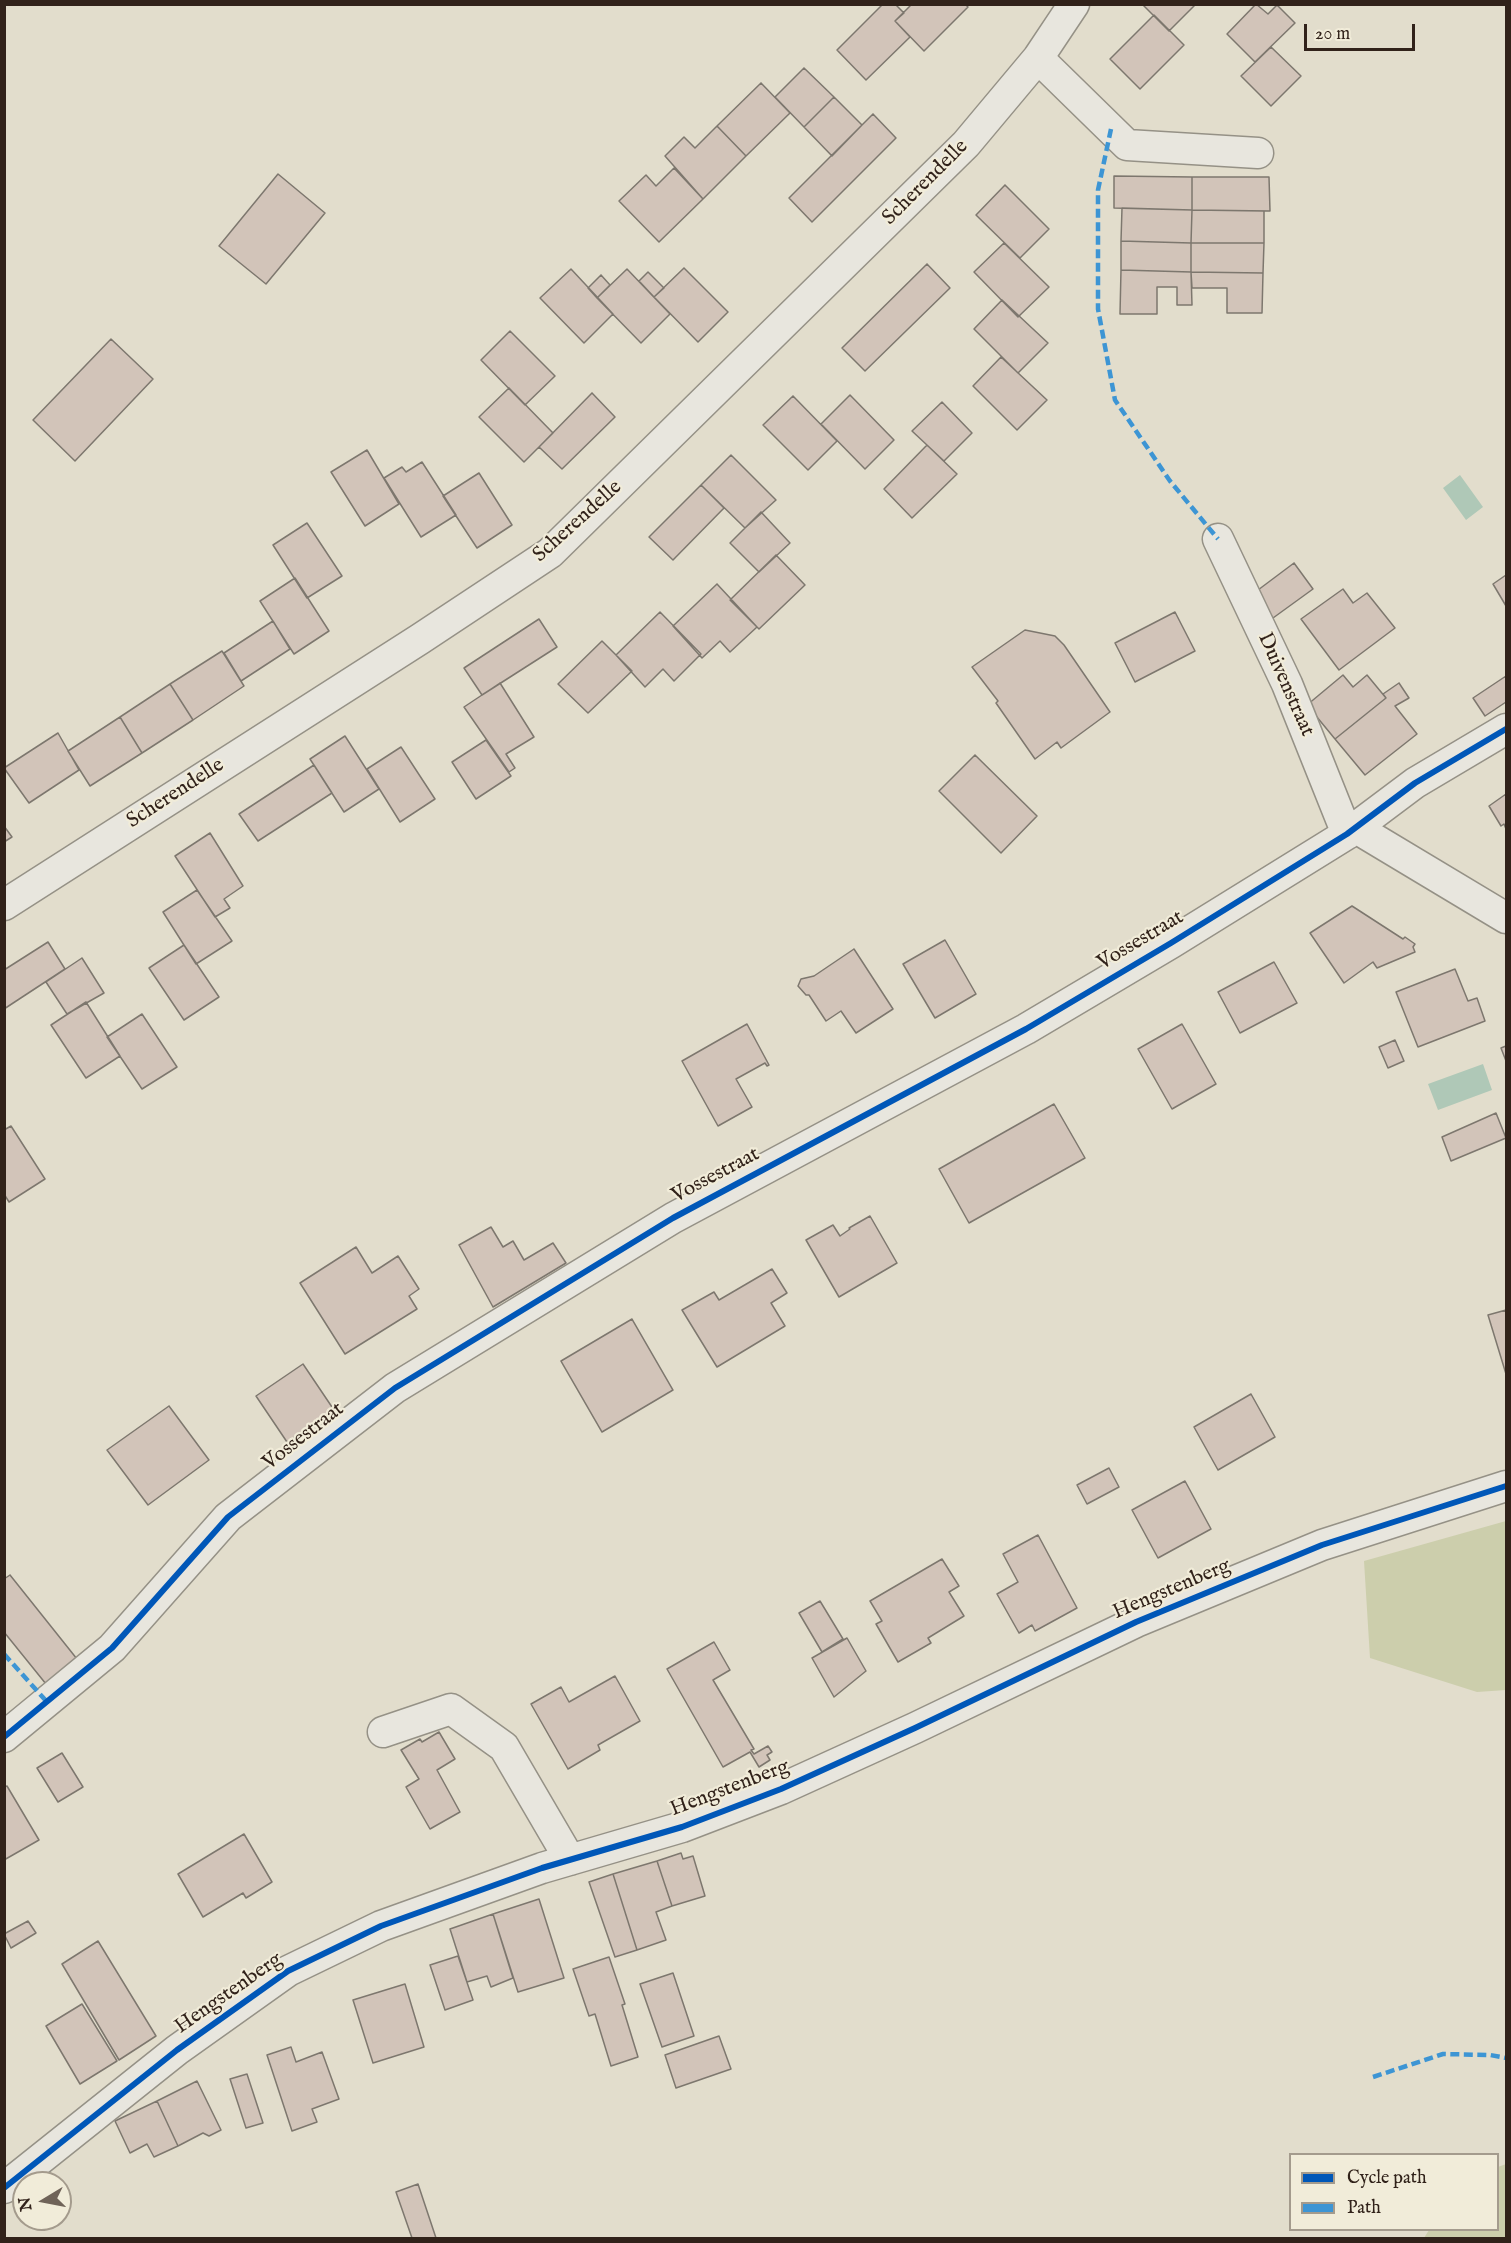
<!DOCTYPE html>
<style>
body{margin:0}
#map{position:relative;width:1511px;height:2243px;overflow:hidden;background:#e2ddcc;font-family:"IM FELL English",serif}
canvas{display:block}
.frame{position:absolute;inset:0;border:6px solid #31221a;pointer-events:none}
.legend{position:absolute;left:1289px;top:2153px;width:210px;height:78px;box-sizing:border-box;background:#f1ecd9;border:2px solid #a49b8d;margin:0;padding:8px 10px;list-style:none;font-size:18px;color:#31221a}
.legend li{display:flex;align-items:center;gap:12px;height:30px}
.legend b{width:30px;border:2px solid #a49b8d}
.north{position:absolute;left:12px;top:2171px;width:60px;height:60px;box-sizing:border-box;background:#f1ecd9;border:2px solid #a49b8d;border-radius:50%;rotate:260deg;font-size:16px;font-weight:700;line-height:24px;text-align:center;color:#31221a}
.north::after{content:'';display:block;margin:auto;width:21px;height:27px;background:#6f6358;clip-path:polygon(50% 0,100% 100%,50% 72%,0 100%)}
.scale{position:absolute;left:1304px;top:24px;width:111px;height:27px;box-sizing:border-box;border:3px solid #31221a;border-top:0;padding-left:8px;font-size:18px;line-height:21px;white-space:nowrap;color:#31221a;-webkit-text-stroke:4px #f1ecd9;paint-order:stroke}
</style>
<div id="map">
<canvas width="1511" height="2243"></canvas>
<div class="frame"></div>
<ul class="legend">
<li><b style="height:8px;background:#0057b8"></b>Cycle path</li>
<li><b style="height:8px;background:#3d95d4"></b>Path</li>
</ul>
<div class="north">N</div>
<div class="scale">20 m</div>
</div>
<script>
const context = document.querySelector('canvas').getContext('2d');
context.lineJoin = 'round';
function fillPath(path, color) { context.fillStyle = color; context.fill(path, 'evenodd'); }
const poly = rows => new Path2D(rows.map(r => 'M' + r).join(''));
function trace(path, color, width, dash) { context.strokeStyle = color; context.lineWidth = width; context.lineCap = dash ? 'butt' : 'round'; context.setLineDash(dash || []); context.stroke(path); }
function write(font, color, halo, rows, align = 'center') {
  context.font = font + ' "IM FELL English",serif'; context.lineWidth = 4.5; context.setLineDash([]); context.textBaseline = 'middle'; context.strokeStyle = halo; context.fillStyle = color; for (const [text, x, y, turn = 0] of rows) {
    context.save(); context.translate(x, y); context.rotate((+turn || 0) * Math.PI / 180); context.textAlign = isNaN(turn) ? turn : align; if (halo) context.strokeText(text, 0, 0); context.fillText(text, 0, 0); context.restore();
  }
}
const green = poly([
 [1506,1521,1506,1690,1477,1692,1370,1658,1364,1561],
 [1506,2164,1506,2238,1424,2238,1429,2230,1498,2230,1498,2167]
]);
const water = poly([
 [1460,475,1483,507,1466,520,1443,488],
 [1483,1064,1492,1090,1438,1110,1428,1084]
]);
const building = poly([
 [883,4,895,4,904,13,895,21,910,37,866,80,837,50,883,4],
 [912,4,965,4,968,7,924,51,895,21,912,4],
 [1142,4,1196,4,1169,31,1142,4],
 [1256,4,1268,14,1277,5,1295,23,1255,62,1227,34,1256,4],
 [1154,15,1184,45,1140,89,1110,59,1154,15],
 [1271,47,1301,76,1271,106,1241,76,1271,47],
 [804,68,834,97,804,127,775,97,804,68],
 [761,83,790,113,746,156,717,126,761,83],
 [834,97,862,125,832,156,804,127,834,97],
 [873,114,896,138,812,222,789,198,873,114],
 [717,126,746,156,703,199,665,156,684,137,695,148,717,126],
 [674,168,703,199,659,242,619,201,646,175,656,186,674,168],
 [278,174,325,213,266,284,219,246,278,174],
 [1114,176,1192,177,1192,210,1114,208,1114,176],
 [1192,177,1269,177,1270,211,1192,210,1192,177],
 [1005,185,1049,229,1020,258,976,215,1005,185],
 [1122,208,1192,210,1191,243,1121,241,1122,208],
 [1192,210,1264,211,1264,243,1191,243,1192,210],
 [1121,241,1191,243,1191,272,1121,270,1121,241],
 [1004,243,1049,287,1018,317,974,272,1004,243],
 [1191,243,1264,243,1263,273,1191,272,1191,243],
 [927,264,950,288,865,371,842,348,927,264],
 [684,268,728,312,698,342,654,297,684,268],
 [571,269,613,314,584,343,540,298,571,269],
 [627,269,670,314,641,343,597,298,627,269],
 [1121,270,1191,272,1192,305,1177,305,1177,287,1157,287,1157,314,1120,314,1121,270],
 [648,272,664,288,654,297,639,281,648,272],
 [1191,272,1263,273,1262,313,1227,313,1227,288,1192,288,1191,272],
 [601,275,610,285,597,298,588,288,601,275],
 [1002,300,1048,343,1018,373,974,329,1002,300],
 [510,331,555,376,525,405,481,360,510,331],
 [111,339,153,379,75,461,33,420,111,339],
 [1001,357,1047,400,1017,430,973,386,1001,357],
 [509,388,553,433,524,462,479,417,509,388],
 [592,393,615,417,562,469,539,447,592,393],
 [850,395,894,440,865,469,821,424,850,395],
 [793,396,837,441,808,470,763,425,793,396],
 [942,402,972,433,944,461,912,431,942,402],
 [927,445,957,474,912,518,884,489,927,445],
 [367,450,399,504,365,526,331,472,367,450],
 [731,455,776,500,745,528,701,485,731,455],
 [422,462,456,515,421,537,384,478,402,467,406,472,422,462],
 [479,473,512,525,477,548,443,496,479,473],
 [701,485,724,508,673,560,649,537,701,485],
 [761,512,790,543,759,572,730,543,761,512],
 [307,523,342,576,307,598,273,545,307,523],
 [776,555,805,585,759,629,730,600,776,555],
 [1294,563,1313,589,1273,618,1254,593,1294,563],
 [1506,575,1506,606,1493,584,1506,575],
 [295,578,329,631,294,654,260,601,295,578],
 [717,584,757,627,730,652,720,641,702,658,673,626,717,584],
 [1343,589,1353,603,1367,593,1395,628,1339,670,1301,619,1343,589],
 [660,612,701,654,674,681,663,669,645,687,616,655,660,612],
 [1175,612,1195,651,1135,682,1115,643,1175,612],
 [539,619,557,647,482,695,464,668,539,619],
 [273,621,290,649,241,681,224,653,273,621],
 [1025,630,1055,636,1064,645,1110,712,1061,748,1057,742,1035,759,996,703,998,701,972,667,1025,630],
 [602,641,632,671,588,713,558,684,602,641],
 [222,651,244,686,193,720,170,684,222,651],
 [1343,675,1353,687,1367,675,1386,698,1335,739,1307,705,1343,675],
 [1506,676,1506,702,1485,716,1473,698,1506,676],
 [500,683,534,737,506,754,515,768,509,772,464,707,500,683],
 [1399,683,1409,698,1395,706,1417,734,1365,775,1335,739,1386,698,1383,694,1399,683],
 [170,684,193,720,142,753,120,717,170,684],
 [120,717,142,753,90,786,68,751,120,717],
 [58,733,79,770,29,803,4,768,58,733],
 [345,736,379,789,344,812,310,759,345,736],
 [486,740,511,776,476,799,452,762,486,740],
 [401,747,435,799,400,822,367,769,401,747],
 [975,755,1037,816,1001,853,939,791,975,755],
 [314,765,332,793,258,841,239,814,314,765],
 [1506,794,1506,829,1504,824,1501,826,1489,806,1506,794],
 [4,826,12,837,4,842,4,826],
 [210,833,243,886,224,899,230,908,215,917,175,856,210,833],
 [197,890,232,941,196,964,163,912,197,890],
 [1352,906,1403,939,1405,937,1415,944,1413,947,1415,952,1377,968,1373,962,1344,983,1310,933,1352,906],
 [945,940,976,994,935,1018,903,964,945,940],
 [48,942,65,969,4,1009,4,970,48,942],
 [184,945,219,997,184,1020,149,968,184,945],
 [854,949,893,1009,856,1033,841,1011,826,1021,809,995,806,995,798,986,801,979,814,976,854,949],
 [82,958,104,993,67,1014,46,982,82,958],
 [1274,962,1297,1003,1240,1033,1218,992,1274,962],
 [1455,969,1468,1001,1477,998,1485,1021,1418,1047,1396,992,1455,969],
 [86,1002,120,1056,86,1078,51,1025,86,1002],
 [142,1014,177,1067,142,1089,107,1037,142,1014],
 [747,1024,769,1065,767,1066,765,1063,736,1079,752,1107,718,1126,682,1061,747,1024],
 [1182,1024,1216,1084,1172,1109,1138,1049,1182,1024],
 [1395,1040,1404,1061,1388,1068,1379,1047,1395,1040],
 [1506,1046,1506,1061,1501,1048,1506,1046],
 [1054,1104,1085,1158,969,1223,939,1169,1054,1104],
 [1496,1113,1506,1138,1451,1161,1442,1137,1496,1113],
 [11,1126,45,1179,9,1202,4,1194,4,1130,11,1126],
 [870,1216,897,1263,839,1297,806,1240,833,1225,840,1236,850,1229,849,1228,870,1216],
 [491,1227,503,1247,513,1241,524,1260,553,1243,566,1263,493,1307,459,1245,491,1227],
 [356,1247,372,1273,398,1256,419,1289,409,1296,417,1309,345,1354,300,1283,356,1247],
 [772,1269,787,1293,771,1303,785,1326,717,1367,682,1310,714,1292,719,1300,772,1269],
 [1506,1310,1506,1374,1488,1315,1506,1310],
 [632,1319,673,1390,602,1432,561,1361,632,1319],
 [303,1364,334,1410,287,1442,256,1396,303,1364],
 [1251,1394,1275,1437,1218,1470,1194,1427,1251,1394],
 [169,1406,209,1460,148,1505,107,1450,169,1406],
 [1109,1468,1119,1487,1087,1504,1077,1485,1109,1468],
 [1185,1481,1211,1529,1158,1558,1132,1510,1185,1481],
 [1038,1535,1077,1608,1035,1631,1032,1625,1019,1633,997,1594,1018,1582,1003,1554,1038,1535],
 [942,1559,959,1586,949,1592,964,1616,928,1638,931,1643,898,1662,876,1624,882,1621,870,1601,942,1559],
 [10,1575,77,1659,46,1684,4,1632,4,1579,10,1575],
 [820,1601,843,1639,822,1652,799,1613,820,1601],
 [847,1638,866,1671,834,1697,812,1658,847,1638],
 [714,1642,730,1670,713,1680,754,1749,751,1750,754,1754,768,1746,772,1752,767,1755,770,1760,759,1767,750,1752,723,1767,667,1669,714,1642],
 [615,1676,640,1721,598,1745,600,1750,568,1769,531,1704,561,1687,569,1702,615,1676],
 [439,1732,455,1759,437,1770,460,1812,430,1829,406,1787,419,1779,401,1750,420,1739,422,1742,439,1732],
 [62,1753,83,1787,58,1802,37,1768,62,1753],
 [7,1786,39,1840,4,1860,4,1787,7,1786],
 [244,1834,272,1882,246,1898,243,1893,203,1917,178,1874,244,1834],
 [681,1853,683,1859,693,1856,705,1896,672,1906,657,1861,681,1853],
 [657,1861,672,1906,656,1912,666,1940,637,1950,613,1874,657,1861],
 [613,1874,637,1950,615,1957,589,1882,613,1874],
 [539,1899,564,1978,518,1992,493,1914,539,1899],
 [493,1914,513,1978,491,1987,487,1976,467,1982,450,1929,493,1914],
 [28,1921,36,1933,11,1948,4,1934,28,1921],
 [98,1941,156,2036,119,2060,62,1964,98,1941],
 [458,1956,473,2000,445,2010,430,1965,458,1956],
 [609,1957,625,2004,622,2005,638,2057,611,2066,595,2014,589,2016,573,1969,609,1957],
 [673,1973,694,2036,662,2047,640,1984,673,1973],
 [405,1984,424,2047,373,2063,353,2000,405,1984],
 [82,2004,117,2061,80,2084,46,2026,82,2004],
 [719,2036,731,2069,676,2088,665,2055,719,2036],
 [291,2047,296,2062,322,2052,339,2099,312,2109,317,2122,292,2131,267,2055,291,2047],
 [247,2074,263,2123,246,2128,230,2079,247,2074],
 [197,2081,221,2130,209,2136,203,2133,178,2146,157,2101,197,2081],
 [157,2101,178,2146,154,2157,147,2144,130,2153,115,2121,157,2101],
 [418,2184,436,2238,412,2238,396,2192,418,2184]
]);
const street = poly([
 [1038,58,1127,145,1258,153],
 [1218,539,1287,684,1347,834],
 [1356,828,1506,918],
 [4,905,420,639,550,553,966,144,1038,58,1074,4],
 [383,1732,451,1709,504,1747,570,1860],
 [4,1737,112,1648,228,1517,395,1388,673,1218,1026,1029,1171,943,1347,834,1415,783,1506,729],
 [4,2188,177,2050,288,1971,381,1926,542,1868,682,1827,781,1789,915,1728,1136,1622,1322,1545,1506,1486]
]);
const quiet = poly([
 [1111,129,1098,190,1098,309,1115,400,1170,481,1218,539],
 [4,1654,48,1703],
 [1373,2077,1443,2054,1490,2055,1506,2058]
]);
const cycleway = poly([
 [4,1737,112,1648,228,1517,395,1388,673,1218,1026,1029,1171,943,1347,834,1415,783,1506,729],
 [4,2188,177,2050,288,1971,381,1926,542,1868,682,1827,781,1789,915,1728,1136,1622,1322,1545,1506,1486]
]);
const streetNames = [
 ["Scherendelle",926,183,-45],
 ["Scherendelle",578,522,-42],
 ["Duivenstraat",1285,685,66],
 ["Scherendelle",176,794,-33],
 ["Vossestraat",1141,941,-31],
 ["Vossestraat",716,1176,-28],
 ["Vossestraat",304,1437,-38],
 ["Hengstenberg",1172,1590,-23],
 ["Hengstenberg",730,1789,-21],
 ["Hengstenberg",229,1994,-35]
];
fillPath(green, '#ccceac');
fillPath(water, '#afc8b7');
fillPath(building, '#d2c4b9');
trace(building, '#7d776e', 1.5);
trace(street, '#959186', 33);
trace(street, '#e8e6de', 30);
trace(quiet, '#3d95d4', 4.5, [9, 4.5]);
trace(cycleway, '#0057b8', 6);
write('21px', '#31221a', '#f1ecd9', streetNames);
</script>
